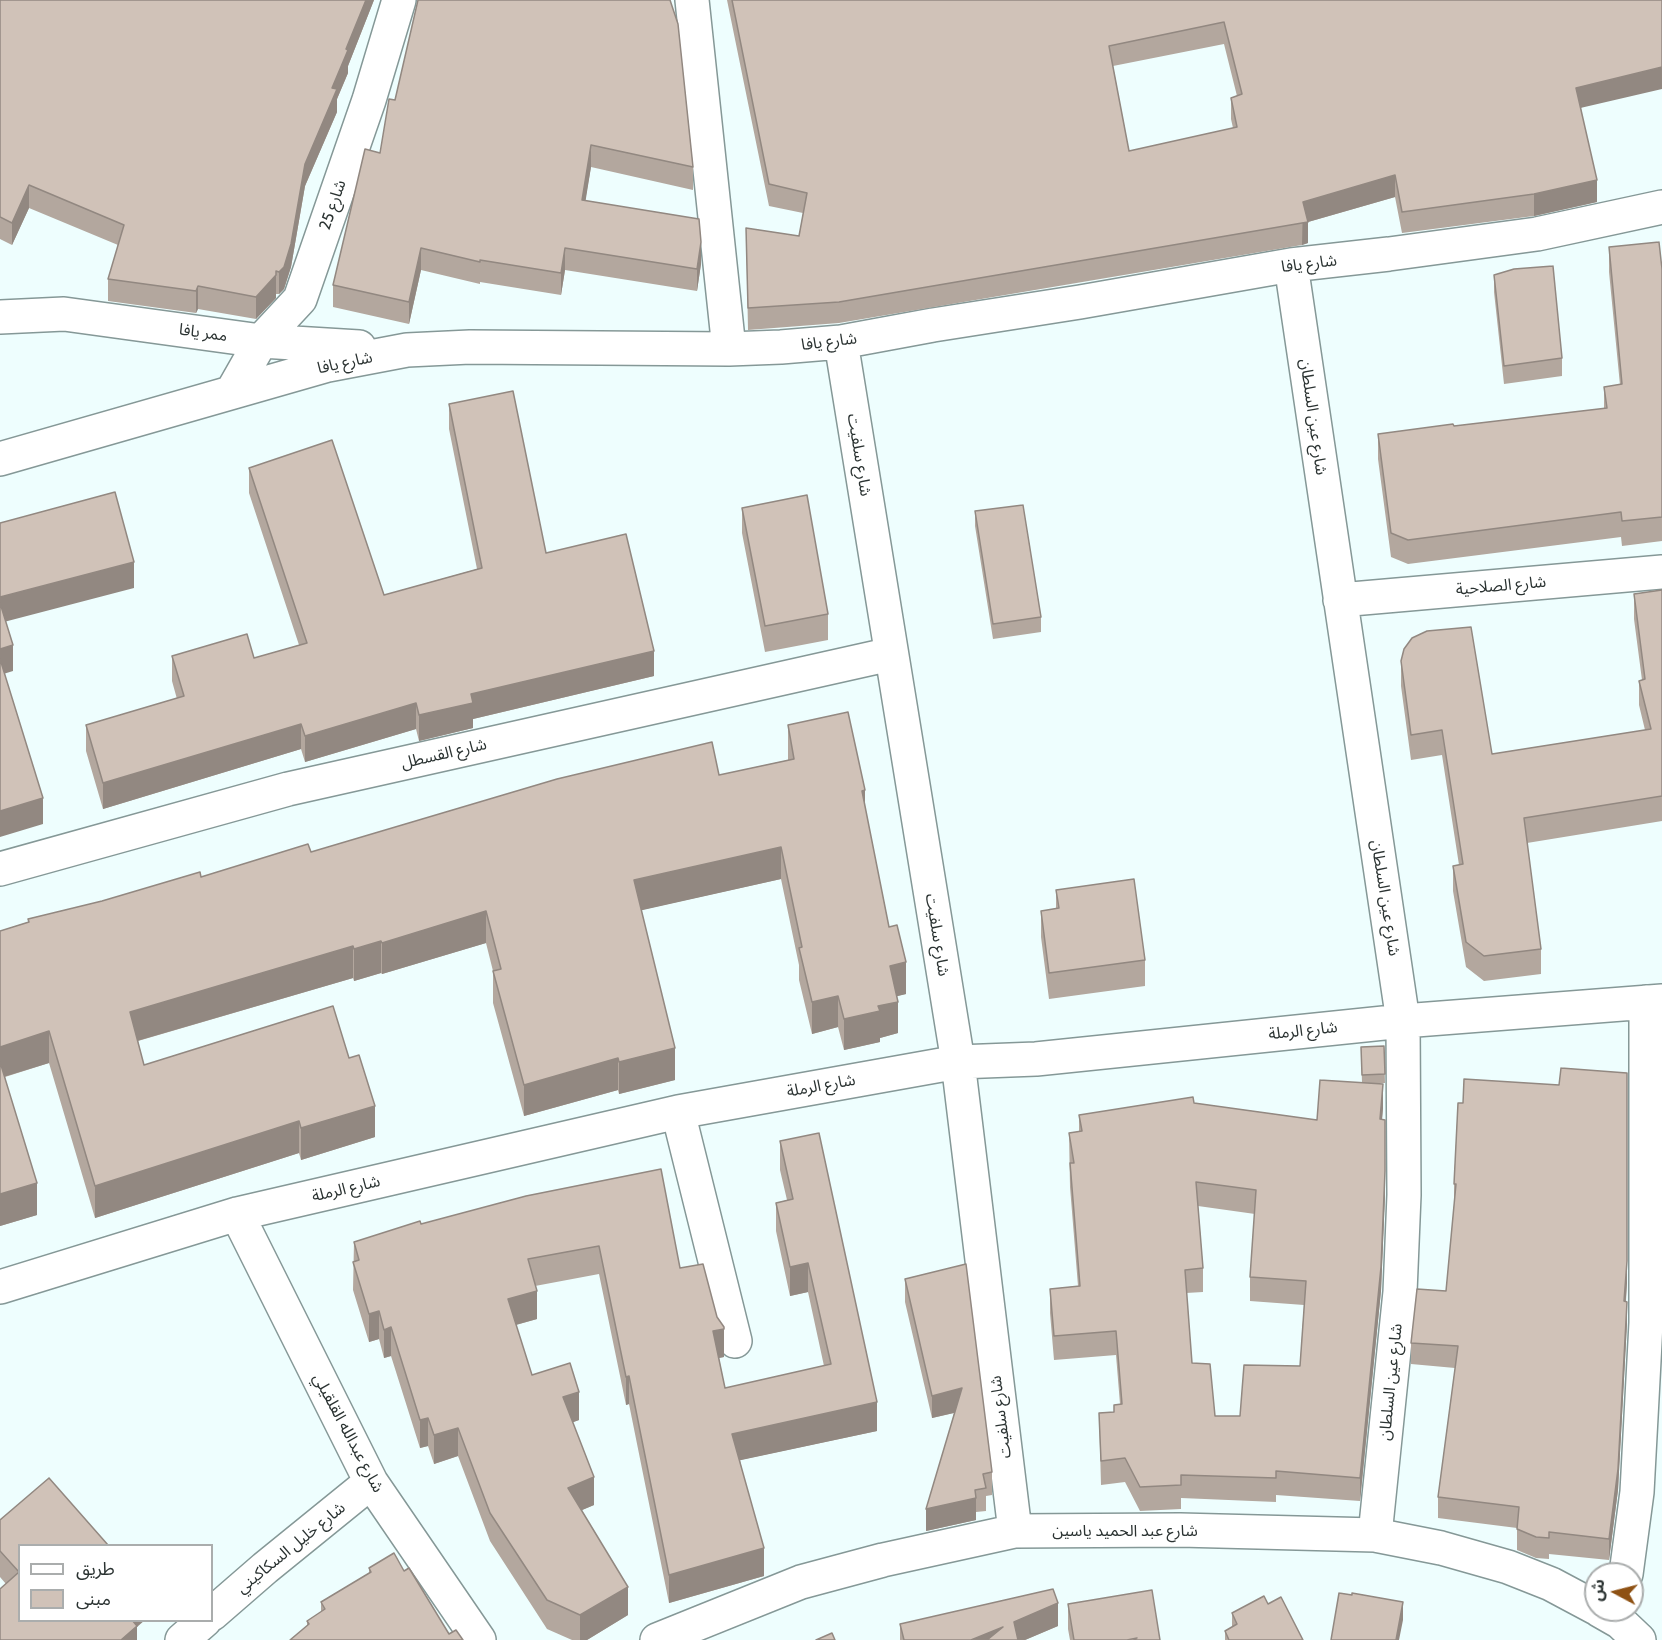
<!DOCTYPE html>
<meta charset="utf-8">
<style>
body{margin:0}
#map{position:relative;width:1662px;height:1640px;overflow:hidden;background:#eefefe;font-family:Cabin,"Noto Sans Arabic",sans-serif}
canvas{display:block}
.legend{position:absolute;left:18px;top:1544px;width:195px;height:78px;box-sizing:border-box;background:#fff;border:2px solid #aaadad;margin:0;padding:8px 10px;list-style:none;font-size:18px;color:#2b3332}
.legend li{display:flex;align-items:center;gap:12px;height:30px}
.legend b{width:30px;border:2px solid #aaadad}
.north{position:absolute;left:1584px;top:1562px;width:60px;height:60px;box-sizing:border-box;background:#fff;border:2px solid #aaadad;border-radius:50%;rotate:277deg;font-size:16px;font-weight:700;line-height:24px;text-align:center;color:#2b3332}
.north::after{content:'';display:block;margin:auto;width:21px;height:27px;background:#8e5113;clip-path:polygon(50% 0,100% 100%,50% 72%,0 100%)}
</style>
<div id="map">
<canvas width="1662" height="1640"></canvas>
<ul class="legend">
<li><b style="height:8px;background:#fff"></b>طريق</li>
<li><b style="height:16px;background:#d0c2b8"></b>مبنى</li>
</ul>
<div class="north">ش</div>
</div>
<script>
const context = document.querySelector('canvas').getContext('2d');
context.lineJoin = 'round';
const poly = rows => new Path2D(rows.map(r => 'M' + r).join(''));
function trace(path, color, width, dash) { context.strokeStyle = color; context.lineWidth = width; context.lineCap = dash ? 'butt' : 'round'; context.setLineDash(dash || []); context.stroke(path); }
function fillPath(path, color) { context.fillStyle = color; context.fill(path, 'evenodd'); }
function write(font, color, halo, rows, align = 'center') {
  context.font = font + ' Cabin,"Noto Sans Arabic",sans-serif'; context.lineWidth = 4.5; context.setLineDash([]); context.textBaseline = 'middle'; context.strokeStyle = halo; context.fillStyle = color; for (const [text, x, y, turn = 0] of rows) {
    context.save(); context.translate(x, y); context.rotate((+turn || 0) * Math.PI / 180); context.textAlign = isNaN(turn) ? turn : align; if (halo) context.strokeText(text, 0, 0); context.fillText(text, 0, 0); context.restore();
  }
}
const street = poly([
 [692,0,729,349],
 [1291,265,1403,1021,1404,1195,1400,1292,1375,1535],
 [0,317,64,314,261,341,359,347],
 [841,342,958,1062,1015,1531],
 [232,392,261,341,300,299,369,100,399,0],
 [0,459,328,365,407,350,470,347,729,349,781,347,841,342,933,325,1080,302,1291,265,1389,254,1537,234,1662,207],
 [1340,600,1662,572],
 [0,869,288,789,891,654],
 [678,1112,735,1341],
 [237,1214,371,1482,479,1640],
 [0,1287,237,1214,678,1112,958,1062,1036,1059,1403,1021,1662,1001],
 [1626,1574,1637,1492,1646,1323,1646,1002],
 [1599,1610,1620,1622,1639,1640],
 [212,1614,265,1568,371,1482],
 [182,1640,205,1620],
 [657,1640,801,1582,883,1560,1015,1531,1180,1530,1375,1535,1441,1548,1508,1567,1551,1584,1596,1608]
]);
const wall = poly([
 [0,0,374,0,348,66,348,73,337,99,337,112,305,186,291,267,284,289,279,294,276,294,276,298,256,319,198,309,196,313,108,301,108,279,118,245,29,208,12,245,0,239],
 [727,0,1662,0,1581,108,1597,202,1534,216,1402,233,1395,197,1308,222,1308,243,1302,245,839,323,748,330,746,228,799,236,803,213,769,206],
 [1224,44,1237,96,1231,98,1231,119,1233,128,1129,151,1113,66],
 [395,100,693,167,693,190,591,167,585,201,701,264,697,291,565,270,561,295,480,282,480,284,421,270,409,324,333,307,333,285,380,153],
 [1609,247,1662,269,1662,541,1622,546,1621,537,1408,564,1391,557,1378,459,1378,434,1454,426,1604,409,1604,387,1620,385,1609,272],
 [1494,275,1562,358,1562,376,1504,384,1494,292],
 [449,404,546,553,654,676,473,719,473,728,419,741,416,729,305,762,301,749,103,809,86,751,86,725,177,699,172,681,172,656,254,658,299,645,249,493,249,468,384,595,477,569,449,429],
 [742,508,828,614,828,640,765,652,742,533],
 [975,511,1041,617,1041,632,993,639,975,526],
 [1662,590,1662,821,1527,843,1541,949,1541,974,1484,981,1466,967,1453,891,1453,866,1459,865,1442,755,1411,760,1401,686,1401,661,1492,754,1645,730,1639,705,1639,681,1642,680,1634,619,1634,594],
 [788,725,865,806,889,927,906,994,897,996,898,1033,880,1038,880,1042,844,1050,838,1027,812,1034,799,980,799,965,781,879,641,910,675,1080,619,1094,618,1090,524,1116,493,1003,493,971,486,943,382,974,381,973,354,981,353,978,138,1041,144,1065,375,1137,301,1160,299,1153,95,1218,49,1063,5,1077,37,1215,0,1226,0,931,28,922,28,919,201,877,311,852,719,775,788,760],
 [1056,890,1145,960,1145,986,1049,999,1041,937,1041,911,1056,909],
 [1384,1046,1385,1083,1374,1083,1383,1108,1382,1119,1385,1195,1381,1291,1360,1501,1276,1495,1276,1502,1181,1498,1181,1509,1140,1511,1125,1482,1101,1485,1099,1413,1114,1412,1120,1404,1116,1355,1054,1360,1050,1313,1050,1289,1078,1286,1070,1187,1069,1133,1079,1132,1079,1115,1194,1103,1317,1120,1362,1083,1361,1047],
 [1198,1206,1255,1214,1250,1277,1250,1301,1304,1305,1300,1366,1240,1416,1215,1416,1192,1363,1186,1293,1203,1292,1203,1268],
 [1458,1103,1627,1283,1626,1301,1627,1323,1618,1490,1609,1560,1549,1554,1549,1559,1536,1558,1517,1550,1517,1528,1438,1518,1438,1497,1455,1368,1411,1364,1411,1343,1446,1291,1454,1206,1454,1184],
 [780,1141,877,1431,740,1460,764,1576,669,1603,629,1404,626,1405,599,1274,535,1286,537,1319,516,1325,532,1375,579,1420,573,1422,594,1505,582,1510,628,1615,587,1640,572,1640,547,1629,490,1541,458,1456,434,1464,428,1446,420,1448,391,1356,384,1358,379,1339,369,1342,353,1290,354,1242,526,1196,680,1268,724,1357,719,1358,725,1388,824,1366,808,1292,790,1296,776,1231,776,1203,787,1200,780,1170],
 [905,1279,992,1472,992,1495,986,1496,986,1511,976,1512,976,1520,926,1531,954,1413,932,1418,905,1302],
 [0,1520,137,1627,137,1640,6,1584,0,1577],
 [369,1568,404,1571,449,1634,307,1625,307,1621,321,1612,321,1602,369,1573],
 [1068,1604,1160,1640,1070,1640,1068,1629],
 [1268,1604,1303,1640,1225,1640,1225,1631,1232,1627,1232,1613],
 [900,1624,1058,1626,1025,1640,900,1640]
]);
const shadedWall = poly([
 [366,0,374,0,348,66,348,73,337,99,337,112,305,186,291,267,284,289,279,294,279,272,305,164,346,49],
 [1662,67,1662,89,1576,109,1576,88],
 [591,145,591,167,582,223,582,200],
 [1395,175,1395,197,1308,222,1308,243,1302,245,1303,202],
 [1597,180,1597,202,1534,216,1534,194],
 [29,185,29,208,12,245,12,223],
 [701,242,701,264,697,291,697,269],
 [421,248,421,270,409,324,409,302],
 [565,248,565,270,561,295,561,273],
 [276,271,276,298,256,319,256,297],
 [198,286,198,309,196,313,196,291],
 [134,562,134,588,0,623,0,597],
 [13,645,13,671,0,675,0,649],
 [654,651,654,676,473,719,473,728,419,741,419,715,471,694],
 [416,703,416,729,305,762,305,736],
 [301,724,301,749,103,809,103,783],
 [865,790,865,822,862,791],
 [43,798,43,824,0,837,0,811],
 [781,847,781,879,634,912,634,880],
 [486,911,486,943,382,974,382,943],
 [381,941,381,973,354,981,354,949],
 [353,946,353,978,130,1043,130,1012],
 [906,962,906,994,890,998,890,966],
 [838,996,838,1027,812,1034,812,1002],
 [898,1002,898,1033,880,1038,880,1042,844,1050,844,1019,878,1006],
 [49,1031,49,1063,0,1078,0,1047],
 [675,1048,675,1080,619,1094,619,1062],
 [618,1058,618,1090,524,1116,524,1085],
 [1383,1084,1383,1108,1380,1143,1380,1119],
 [375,1106,375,1137,301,1160,301,1128],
 [299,1121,299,1153,95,1218,95,1186],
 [1385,1171,1385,1195,1381,1291,1360,1501,1360,1478],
 [37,1183,37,1215,0,1226,0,1194],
 [1627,1261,1627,1283,1624,1323,1624,1301],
 [808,1263,808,1292,790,1296,790,1267],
 [537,1291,537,1319,508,1327,508,1299],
 [1627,1302,1627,1323,1618,1490,1609,1560,1609,1539],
 [379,1311,379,1339,369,1342,369,1314],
 [391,1327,391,1356,384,1358,384,1330],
 [724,1329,724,1357,713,1359,713,1331],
 [629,1376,629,1404,626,1405,626,1377],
 [962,1388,962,1411,932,1418,932,1396],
 [579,1392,579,1420,563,1426,563,1397],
 [877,1402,877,1431,732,1462,732,1434],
 [428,1418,428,1446,420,1448,420,1420],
 [458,1428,458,1456,434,1464,434,1435],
 [594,1477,594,1505,568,1516,568,1488],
 [976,1498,976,1520,926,1531,926,1509],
 [764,1548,764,1576,669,1603,669,1575],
 [628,1587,628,1615,587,1640,580,1640,580,1615],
 [1403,1602,1403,1620,1399,1640,1396,1640],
 [1058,1603,1058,1626,1025,1640,1014,1640,1014,1622],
 [125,1620,145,1620,137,1627,137,1640,121,1640],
 [1003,1627,1003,1640,971,1640]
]);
const building = poly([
 [0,0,366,0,346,49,348,50,332,88,337,89,305,164,291,244,284,267,279,272,276,271,276,275,256,297,198,286,196,291,108,279,124,225,29,185,12,223,0,217,0,0],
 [418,0,670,0,678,24,693,167,591,145,582,200,699,219,701,242,697,269,565,248,561,273,480,260,480,262,421,248,409,302,333,285,365,149,380,153,389,99,395,100,418,0],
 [732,0,1662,0,1662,67,1576,88,1597,180,1534,194,1402,212,1395,175,1303,202,1308,222,1302,223,839,302,748,308,746,228,799,236,807,193,769,184,732,0],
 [1224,22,1242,94,1231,98,1237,127,1129,151,1109,46,1224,22],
 [1659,242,1662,269,1662,517,1622,521,1621,512,1408,540,1391,533,1378,434,1453,424,1454,426,1607,408,1604,387,1622,384,1609,247,1659,242],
 [1553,266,1562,358,1504,366,1494,275,1514,269,1553,266],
 [513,391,546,553,626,534,654,651,471,694,473,703,419,715,416,703,305,736,301,724,103,783,86,725,184,696,172,656,247,634,254,658,307,643,249,468,332,440,384,595,482,568,449,404,513,391],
 [115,492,134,562,0,597,0,523,115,492],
 [807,495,828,614,765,626,742,508,807,495],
 [1023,505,1041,617,993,624,975,511,1023,505],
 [1662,590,1662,796,1524,818,1541,949,1484,956,1466,942,1453,866,1463,864,1442,730,1411,735,1401,661,1404,649,1412,638,1427,631,1471,627,1492,754,1651,729,1639,681,1645,679,1634,594,1662,590],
 [0,603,13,645,0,649,0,603],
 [0,659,43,798,0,811,0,659],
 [848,712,865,790,862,791,889,927,897,925,906,962,890,966,898,1002,878,1006,880,1011,844,1019,838,996,812,1002,799,948,802,947,781,847,634,880,675,1048,619,1062,618,1058,524,1085,493,971,501,969,486,911,382,943,381,941,354,949,353,946,130,1012,144,1065,333,1006,349,1058,359,1055,375,1106,301,1128,299,1121,95,1186,49,1031,0,1047,0,931,29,922,28,919,102,901,200,872,201,877,308,844,311,852,557,779,712,742,719,775,794,759,788,725,848,712],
 [1134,879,1145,960,1049,973,1041,911,1059,908,1056,890,1134,879],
 [1384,1046,1385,1074,1362,1075,1361,1047,1384,1046],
 [0,1062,37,1183,0,1194,0,1062],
 [1561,1068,1627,1073,1627,1261,1624,1301,1627,1302,1618,1469,1609,1539,1549,1532,1549,1538,1536,1537,1517,1529,1519,1507,1438,1497,1458,1346,1411,1343,1417,1289,1446,1291,1456,1184,1454,1184,1458,1103,1463,1103,1464,1079,1559,1085,1561,1068],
 [1320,1080,1383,1084,1380,1119,1385,1120,1385,1171,1381,1267,1360,1478,1276,1471,1276,1478,1181,1475,1181,1485,1140,1487,1125,1458,1101,1461,1099,1413,1114,1412,1114,1405,1122,1404,1116,1331,1054,1336,1050,1289,1080,1286,1070,1163,1074,1163,1069,1133,1082,1131,1079,1115,1193,1097,1194,1103,1317,1120,1320,1080],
 [1196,1182,1256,1190,1250,1277,1306,1281,1300,1366,1244,1365,1240,1416,1215,1416,1210,1364,1192,1363,1185,1270,1203,1268,1196,1182],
 [819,1133,877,1402,732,1434,764,1548,669,1575,629,1376,626,1377,599,1246,528,1259,537,1291,508,1299,532,1375,570,1363,579,1392,563,1397,594,1477,568,1488,628,1587,580,1615,547,1600,490,1513,458,1428,434,1435,428,1418,420,1420,391,1327,384,1330,379,1311,369,1314,353,1262,359,1260,354,1242,420,1221,421,1224,526,1196,661,1169,680,1268,703,1264,717,1317,724,1327,724,1329,713,1331,725,1388,831,1364,808,1263,790,1267,776,1203,793,1199,780,1141,819,1133],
 [966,1264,992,1472,983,1474,986,1488,975,1490,976,1498,926,1509,962,1388,932,1396,905,1279,966,1264],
 [49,1478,108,1545,20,1545,20,1620,132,1620,137,1626,121,1640,0,1640,0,1589,19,1572,0,1551,0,1520,49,1478],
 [394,1553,404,1571,409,1568,449,1634,456,1630,463,1640,290,1640,309,1624,307,1621,325,1609,321,1602,371,1572,369,1568,394,1553],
 [1053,1589,1058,1603,1014,1622,1018,1640,987,1640,1003,1627,971,1640,904,1640,900,1624,1053,1589],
 [1152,1590,1160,1640,1134,1640,1137,1638,1127,1640,1074,1640,1068,1604,1152,1590],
 [1339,1593,1352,1595,1352,1593,1403,1602,1396,1640,1331,1640,1339,1593],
 [1264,1596,1268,1604,1281,1597,1303,1640,1229,1640,1225,1631,1237,1624,1232,1613,1264,1596],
 [832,1633,835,1640,816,1640,832,1633]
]);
const streetNames = [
 ["شارع 25",333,205,-71],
 ["شارع يافا",1309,264,-7],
 ["ممر يافا",203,333,8],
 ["شارع يافا",829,342,-7],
 ["شارع يافا",345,363,-12],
 ["شارع عين السلطان",1313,417,82],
 ["شارع سلفيت",859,455,81],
 ["شارع الصلاحية",1501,586,-5],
 ["شارع القسطل",444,754,-13],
 ["شارع عين السلطان",1385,898,81],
 ["شارع سلفيت",937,935,81],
 ["شارع الرملة",1303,1031,-6],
 ["شارع الرملة",821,1086,-10],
 ["شارع الرملة",346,1189,-13],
 ["شارع عين السلطان",1391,1382,-84],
 ["شارع سلفيت",1001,1417,-97],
 ["شارع عبدالله القلقيلي",348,1433,62],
 ["شارع عبد الحميد ياسين",1125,1531],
 ["شارع خليل السكاكيني",291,1548,-39]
];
trace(street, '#859897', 36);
trace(street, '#fff', 33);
fillPath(wall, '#b3a79e');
fillPath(shadedWall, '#928881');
fillPath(building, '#d0c2b8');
trace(building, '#928881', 1.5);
write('16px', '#2b3332', '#fff', streetNames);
</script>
